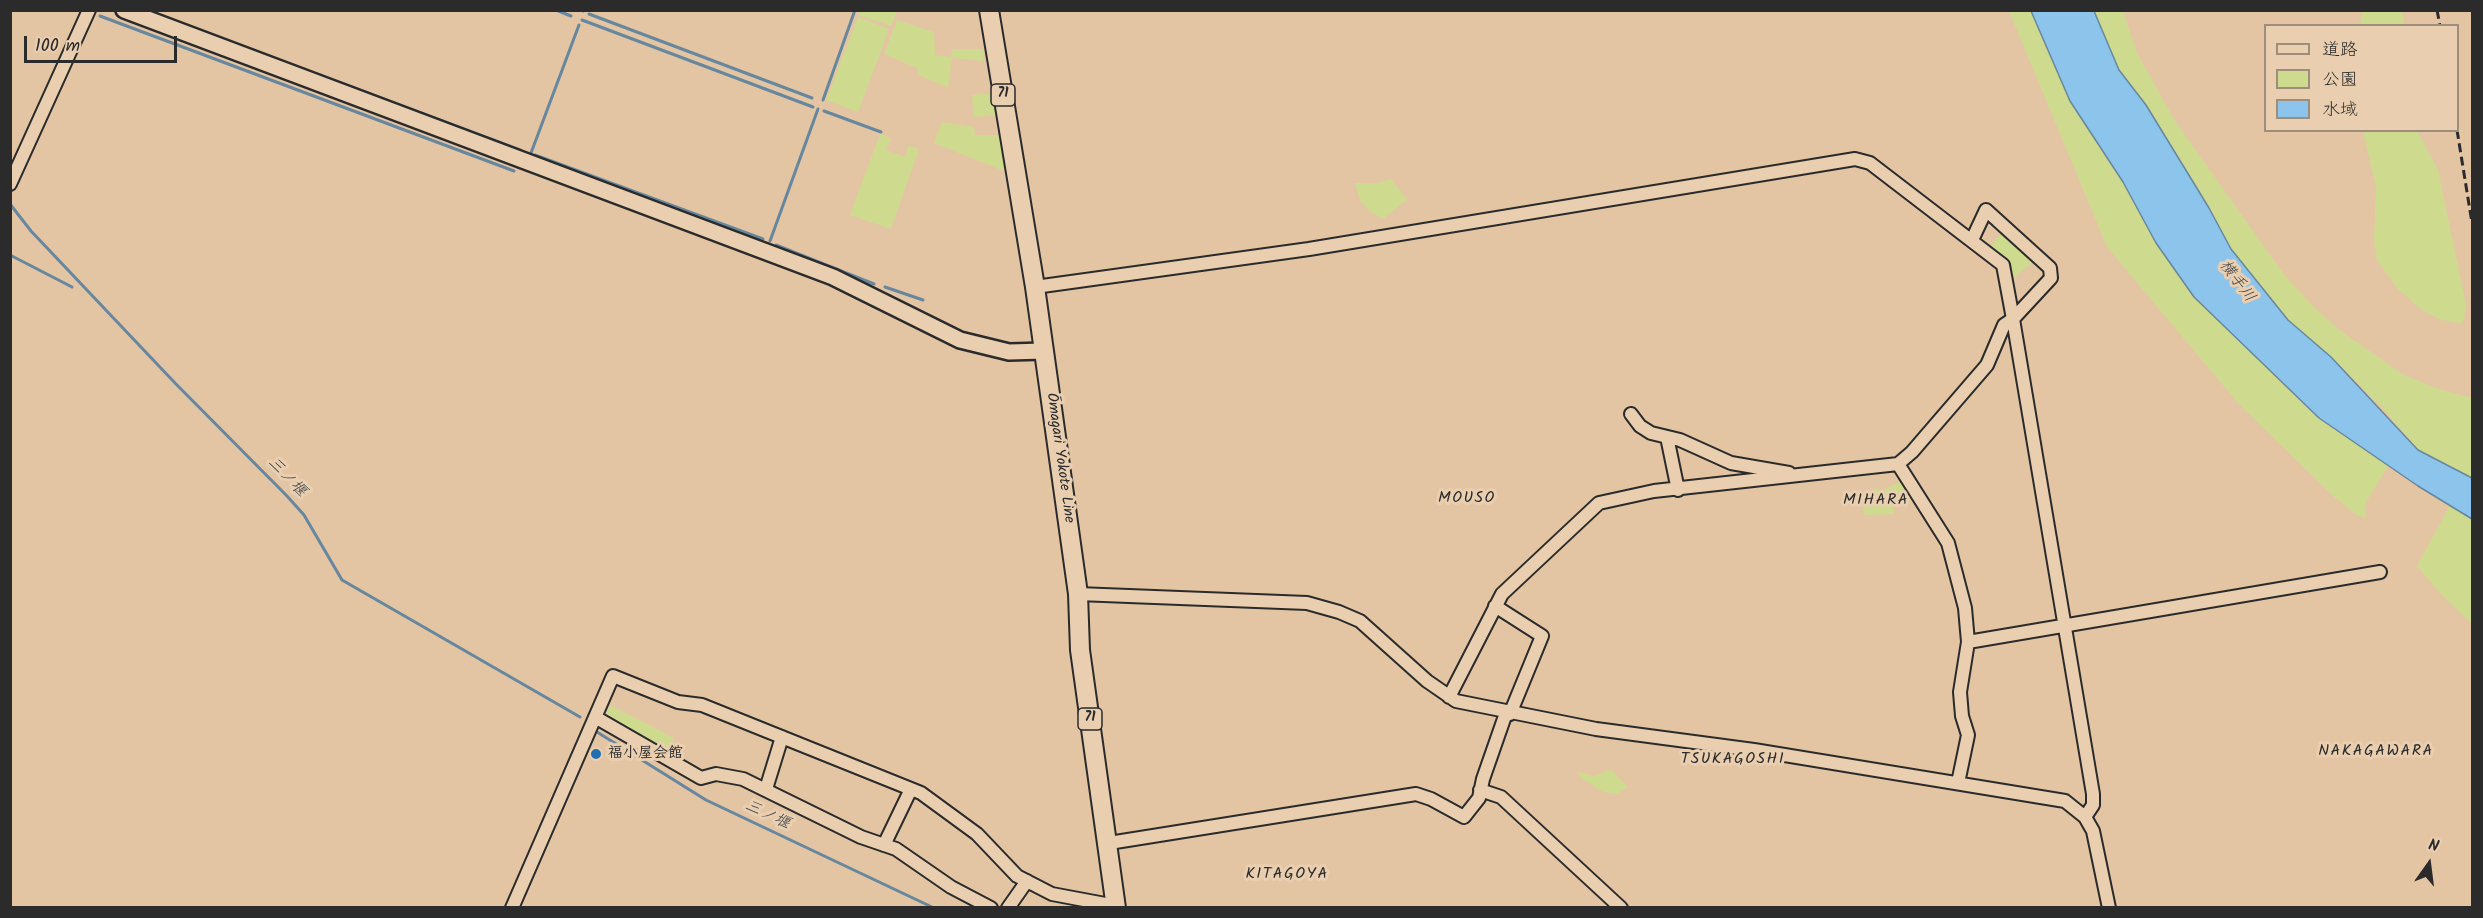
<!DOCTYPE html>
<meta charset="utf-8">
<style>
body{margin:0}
#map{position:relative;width:2483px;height:918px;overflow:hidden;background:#e3c5a4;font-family:Kalam,"Klee One",sans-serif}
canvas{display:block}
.frame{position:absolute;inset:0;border:12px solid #2b2b2b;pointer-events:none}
.legend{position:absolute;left:2264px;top:24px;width:195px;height:108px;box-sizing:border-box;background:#e9ceb0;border:2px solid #9d8d7b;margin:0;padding:8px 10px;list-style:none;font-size:18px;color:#2b2b2b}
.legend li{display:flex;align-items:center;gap:12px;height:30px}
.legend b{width:30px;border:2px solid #9d8d7b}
.north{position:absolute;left:2399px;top:834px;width:60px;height:60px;-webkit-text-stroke:4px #e9ceb0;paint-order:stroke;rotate:14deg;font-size:16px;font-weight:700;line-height:24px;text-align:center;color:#2b2b2b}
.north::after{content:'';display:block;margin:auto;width:21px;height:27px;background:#2b2b2b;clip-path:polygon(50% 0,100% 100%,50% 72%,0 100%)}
.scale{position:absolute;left:24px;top:36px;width:153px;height:27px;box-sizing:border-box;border:3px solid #2b2b2b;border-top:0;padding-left:8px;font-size:18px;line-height:21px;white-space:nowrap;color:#2b2b2b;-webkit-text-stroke:4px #e9ceb0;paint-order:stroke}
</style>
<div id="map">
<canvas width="2483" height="918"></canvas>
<div class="frame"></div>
<ul class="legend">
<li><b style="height:8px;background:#e9ceb0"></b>道路</li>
<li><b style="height:16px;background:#cedb8e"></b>公園</li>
<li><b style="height:16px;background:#8dc4eb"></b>水域</li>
</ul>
<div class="north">N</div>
<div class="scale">100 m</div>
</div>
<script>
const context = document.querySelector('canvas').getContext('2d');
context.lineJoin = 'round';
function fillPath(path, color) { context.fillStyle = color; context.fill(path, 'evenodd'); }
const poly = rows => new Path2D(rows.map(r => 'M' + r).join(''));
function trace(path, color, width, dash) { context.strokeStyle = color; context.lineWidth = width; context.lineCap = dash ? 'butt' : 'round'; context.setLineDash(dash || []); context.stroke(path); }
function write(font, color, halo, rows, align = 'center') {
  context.font = font + ' Kalam,"Klee One",sans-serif'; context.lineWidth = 6; context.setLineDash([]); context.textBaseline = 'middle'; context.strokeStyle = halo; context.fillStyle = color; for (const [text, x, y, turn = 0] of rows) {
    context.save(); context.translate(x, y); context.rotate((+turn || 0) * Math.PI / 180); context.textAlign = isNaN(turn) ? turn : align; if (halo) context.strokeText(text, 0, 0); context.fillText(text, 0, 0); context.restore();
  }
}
const green = poly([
 [860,11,860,10,897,11,891,26,859,15],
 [2009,11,2031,11,2070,101,2123,182,2156,243,2194,297,2319,418,2388,466,2366,502,2365,518,2355,514,2331,494,2238,403,2107,247],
 [2094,11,2123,11,2137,53,2175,121,2285,276,2314,307,2338,329,2404,375,2442,390,2472,398,2472,478,2418,450,2383,409,2331,357,2288,320,2230,249,2216,220,2146,105,2119,70],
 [2362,11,2402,11,2404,25,2360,25],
 [858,17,889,29,858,112,826,100],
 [897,20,934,32,935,55,951,57,952,49,984,49,983,61,952,58,948,88,919,75,917,68,884,54],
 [996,93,998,115,974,117,972,95],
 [942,122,974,127,975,135,1001,135,1004,171,934,143],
 [2363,131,2417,131,2438,170,2466,305,2464,320,2461,323,2442,320,2422,310,2398,289,2377,260,2374,240,2376,187],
 [880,134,891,138,886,150,905,157,909,145,919,149,891,229,850,215],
 [1391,179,1407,199,1383,219,1369,211,1360,200,1355,183,1377,183],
 [2002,231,2034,260,2013,279,2006,264,1990,248],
 [1903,480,1917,501,1892,503,1894,514,1865,515,1859,496,1878,488,1880,492],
 [2450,505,2472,519,2472,624,2439,592,2417,566],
 [610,705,674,738,667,754,606,715],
 [1610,769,1628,787,1617,794,1603,792,1581,778,1578,772,1595,776]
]);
const water = poly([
 [2031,11,2094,11,2119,70,2146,105,2209,208,2231,249,2288,320,2331,357,2418,450,2472,478,2472,519,2418,486,2319,418,2194,297,2156,243,2123,182,2070,101,2031,11]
]);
const stream = poly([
 [556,10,571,16],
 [583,11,583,10],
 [589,14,812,98],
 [100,16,514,171],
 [582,20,813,107],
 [338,82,520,150],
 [823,100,855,10],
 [824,111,881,132],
 [531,153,579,25],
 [535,155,763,239],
 [10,204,31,231,175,383,287,496,304,515,342,580,580,717],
 [770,241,818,109],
 [776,245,874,284],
 [10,255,72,287],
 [885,287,923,300],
 [597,732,706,800,934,908]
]);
const minor = poly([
 [10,184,89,10],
 [1972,240,1986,210,2050,268,2051,278,2013,319,2093,794,2093,805,2085,817],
 [1035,287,1309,249,1855,159,1870,163,2003,265,2013,319,2004,325,1987,365,1912,452,1898,464,1654,491,1599,503,1502,594,1449,697],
 [1631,414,1640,426,1651,433,1680,440,1731,463,1789,473],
 [1667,437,1678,490],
 [1898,464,1948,543,1965,608,1968,642,1960,692,1962,716,1968,735,1958,783],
 [1078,594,1307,603,1339,612,1360,621,1427,681,1456,701,1596,729,1754,750,2065,801,2085,817,2093,831,2109,908],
 [1495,606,1542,636,1510,714],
 [1968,642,2380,572],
 [595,717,701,778,716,774,743,779,861,837,896,849,951,887,991,908],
 [766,789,782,737],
 [1480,790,1501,797,1621,908],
 [1109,843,1416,794,1431,799,1464,817,1479,798,1483,779,1506,713],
 [884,845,911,789],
 [512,908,613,676,678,702,702,705,921,793,977,834,1017,876,1052,894,1116,906],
 [1008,908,1027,881]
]);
const tertiary = poly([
 [124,10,833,277,960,340,1009,352,1044,351]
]);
const primary = poly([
 [989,10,1035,287,1078,594,1080,650,1116,908]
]);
const rail = poly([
 [2437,10,2440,26],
 [2457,130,2472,223]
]);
const markers = [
 [596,754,6,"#1f6fb2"]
];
const shields = [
 [1003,95,24],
 [1090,719,24]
];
const shieldNames = [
 ["71",1003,95],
 ["71",1090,719]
];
const streetNames = [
 ["Ōmagari Yokote Line",1059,458,82]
];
const poiNames = [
 ["福小屋会館",608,754]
];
const waterNames = [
 ["横手川",2236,282,53],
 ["三ノ堰",286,478,46],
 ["三ノ堰",767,816,25]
];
const neighbourhoodNames = [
 ["MOUSO",1467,499],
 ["MIHARA",1876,501],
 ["NAKAGAWARA",2376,752],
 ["TSUKAGOSHI",1733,760],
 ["KITAGOYA",1287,875]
];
fillPath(green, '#cedb8e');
fillPath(water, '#8dc4eb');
trace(water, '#66879e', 1.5);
trace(stream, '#66879e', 3);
trace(minor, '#2b2b2b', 16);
trace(tertiary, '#2b2b2b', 20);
trace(primary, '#2b2b2b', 22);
trace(minor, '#e9ceb0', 12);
trace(tertiary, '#e9ceb0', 15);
trace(primary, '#e9ceb0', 18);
trace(rail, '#2b2b2b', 3, [9, 4.5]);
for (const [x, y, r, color] of markers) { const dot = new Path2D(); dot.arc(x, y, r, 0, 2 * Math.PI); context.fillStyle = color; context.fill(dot); trace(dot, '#e9ceb0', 2); }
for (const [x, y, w] of shields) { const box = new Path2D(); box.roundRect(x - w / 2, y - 11, w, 22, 4.5); context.fillStyle = '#e9ceb0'; context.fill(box); trace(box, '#2b2b2b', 1.5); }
write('bold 14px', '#2b2b2b', null, shieldNames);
write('15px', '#2b2b2b', '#e9ceb0', streetNames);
write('bold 15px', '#2b2b2b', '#e9ceb0', poiNames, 'left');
write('italic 16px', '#3a4248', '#e9ceb0', waterNames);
context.letterSpacing = '1.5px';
write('16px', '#2b2b2b', '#e9ceb0', neighbourhoodNames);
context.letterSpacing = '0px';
</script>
